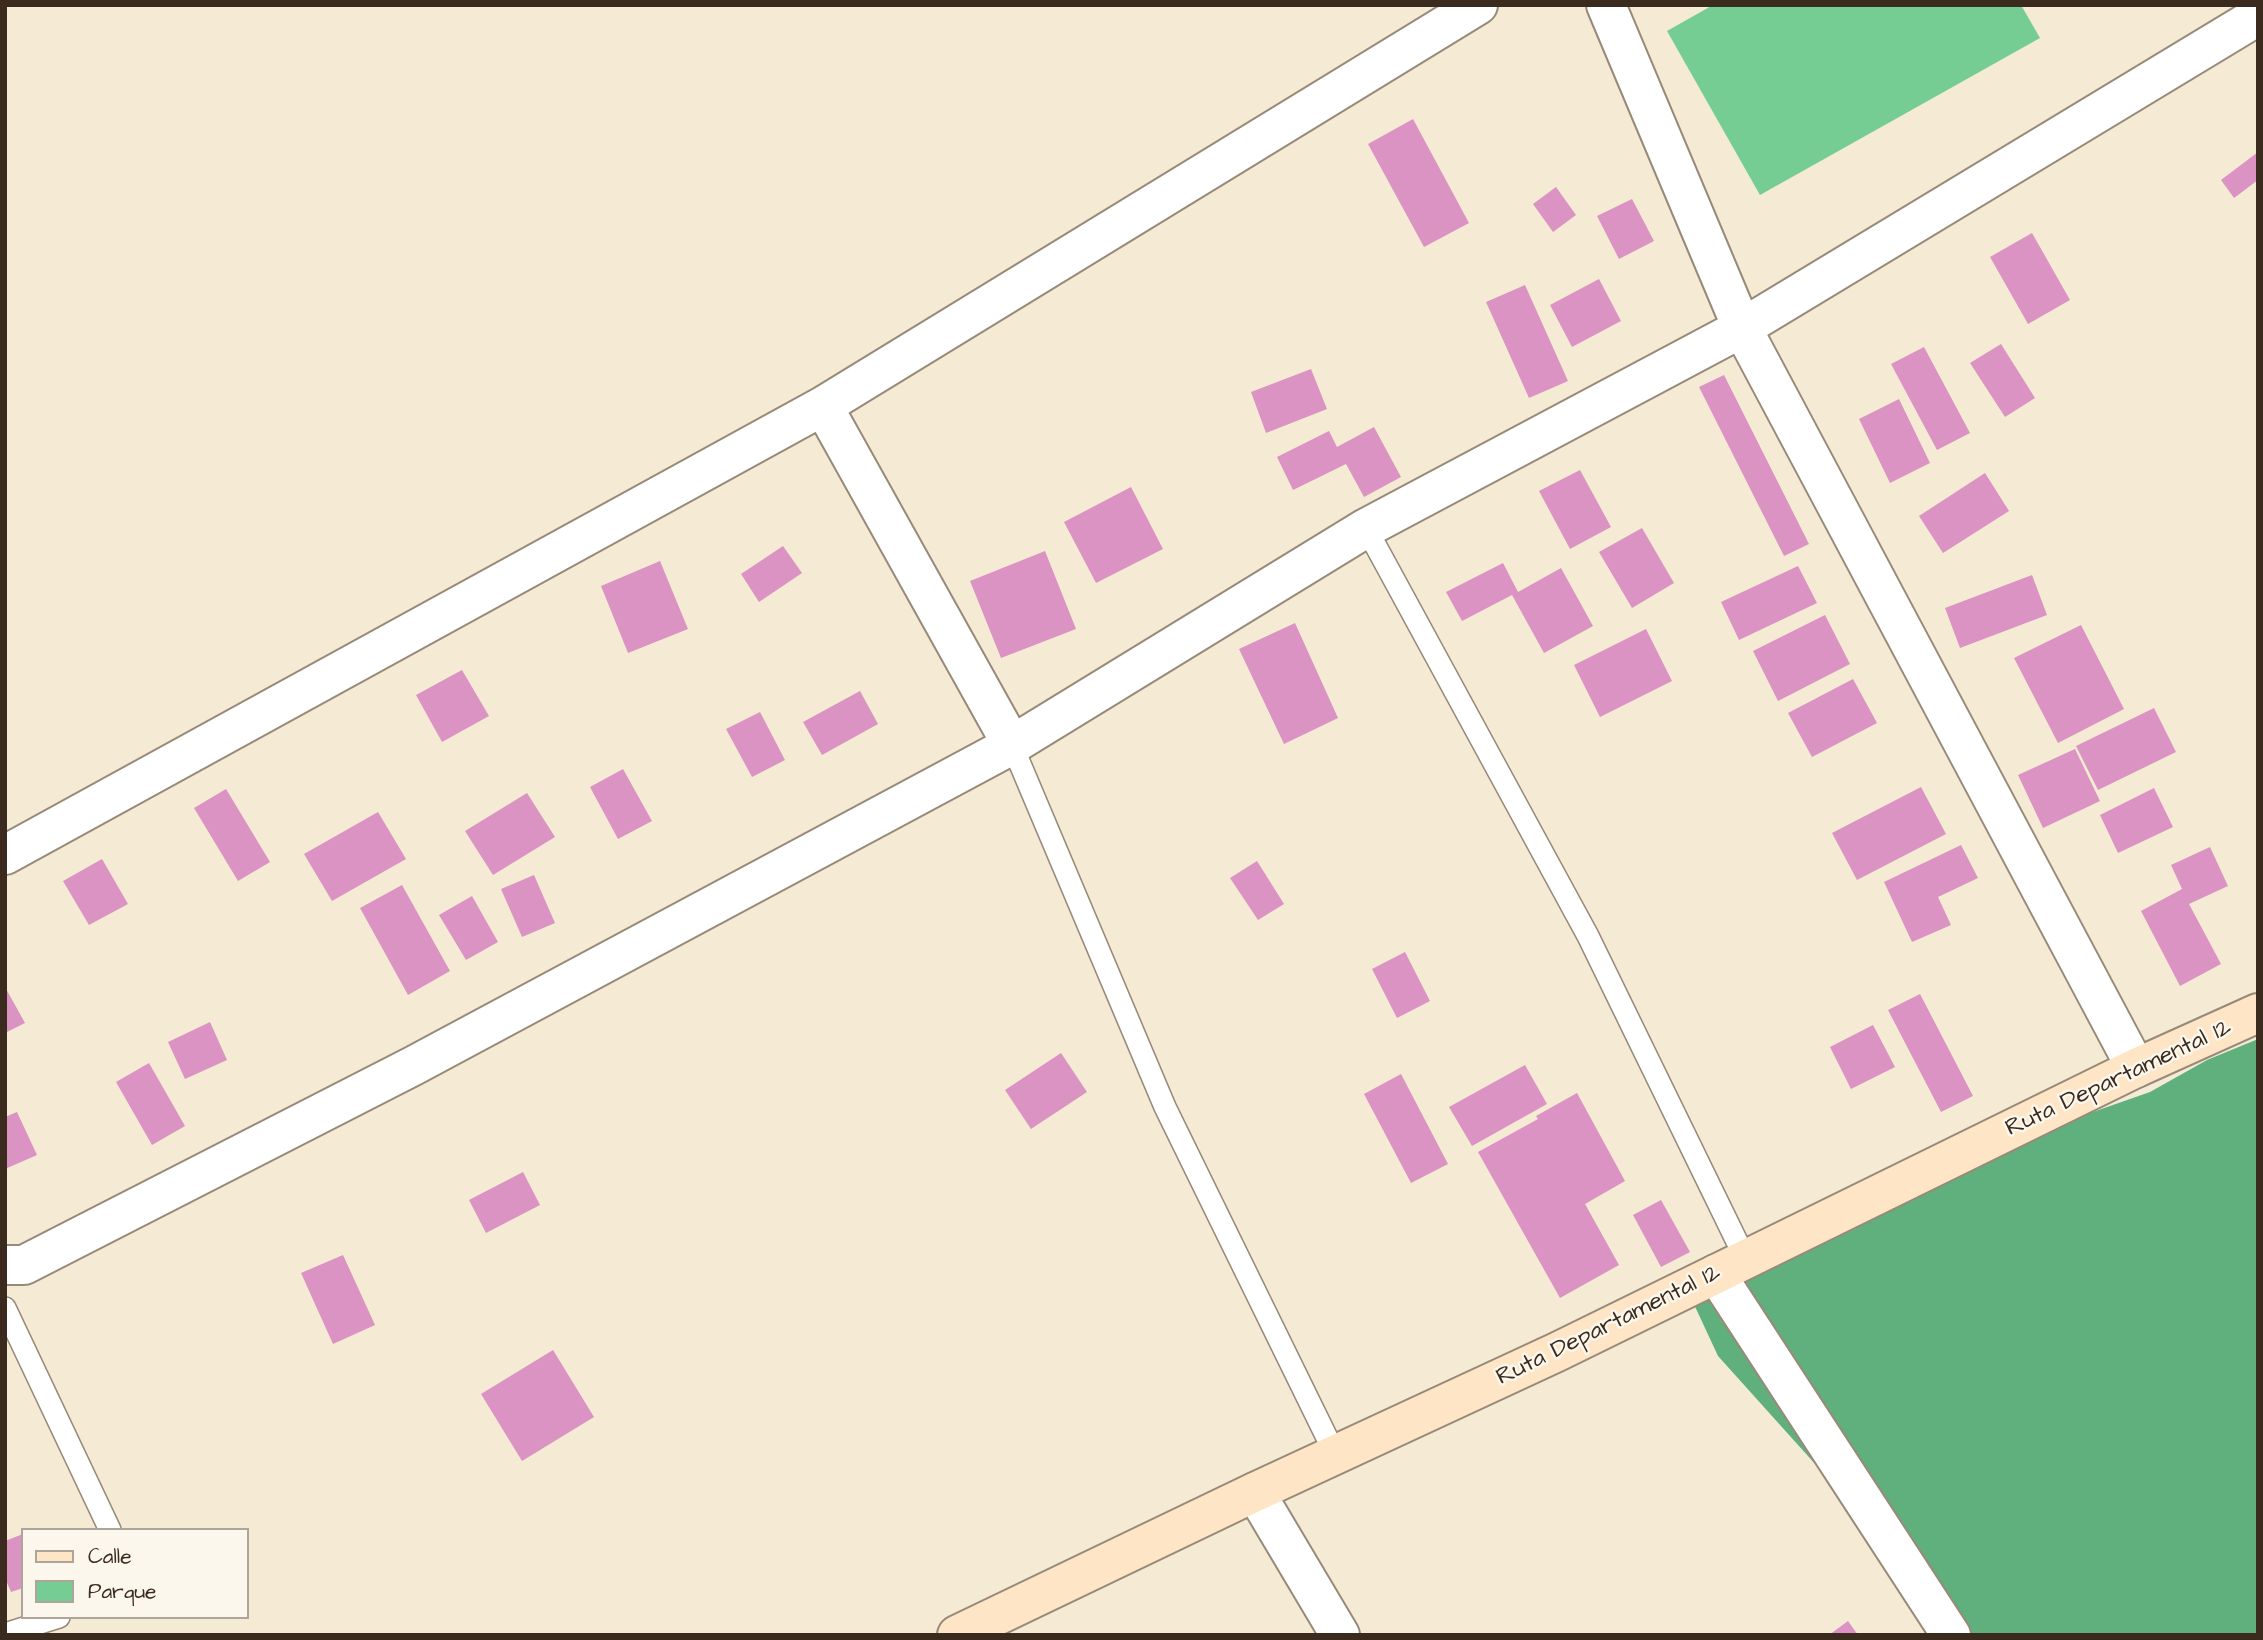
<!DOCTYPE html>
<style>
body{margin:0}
#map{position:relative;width:2263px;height:1640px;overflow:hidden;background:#f5ead4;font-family:"Architects Daughter",sans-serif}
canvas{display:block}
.frame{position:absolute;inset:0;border:7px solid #3b2a1e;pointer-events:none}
.legend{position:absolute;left:21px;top:1528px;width:228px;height:91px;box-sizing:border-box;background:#fbf7ec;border:2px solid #aea59a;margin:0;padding:9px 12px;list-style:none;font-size:21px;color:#3b2a1e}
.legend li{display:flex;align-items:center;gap:14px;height:35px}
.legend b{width:35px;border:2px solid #aea59a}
</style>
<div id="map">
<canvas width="2263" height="1640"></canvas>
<div class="frame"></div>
<ul class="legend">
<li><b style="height:9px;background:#fde5c5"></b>Calle</li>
<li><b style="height:19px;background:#75cd93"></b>Parque</li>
</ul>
</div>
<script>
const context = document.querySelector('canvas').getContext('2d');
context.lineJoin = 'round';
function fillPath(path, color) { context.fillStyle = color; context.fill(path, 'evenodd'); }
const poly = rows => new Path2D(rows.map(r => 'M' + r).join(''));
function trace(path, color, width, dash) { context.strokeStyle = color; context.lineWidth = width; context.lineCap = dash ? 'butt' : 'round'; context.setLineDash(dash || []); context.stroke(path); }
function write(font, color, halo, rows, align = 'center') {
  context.font = font + ' "Architects Daughter",sans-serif'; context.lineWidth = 5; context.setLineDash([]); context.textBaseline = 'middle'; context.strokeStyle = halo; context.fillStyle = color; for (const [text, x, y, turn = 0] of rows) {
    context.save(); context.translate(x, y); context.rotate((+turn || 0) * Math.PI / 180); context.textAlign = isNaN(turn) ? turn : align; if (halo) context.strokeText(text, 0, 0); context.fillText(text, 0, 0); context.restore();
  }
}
const green = poly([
 [1713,5,2021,5,2040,38,1760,195,1667,31]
]);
const forest = poly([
 [2258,1039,2258,1635,1969,1635,1718,1356,1692,1300,1970,1155,2150,1092,2207,1060]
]);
const building = poly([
 [1413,119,1469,223,1424,247,1368,144],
 [2258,152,2258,180,2234,198,2221,180],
 [1556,187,1576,215,1553,232,1533,204],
 [1632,199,1654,241,1619,259,1597,216],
 [2032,233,2070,300,2028,324,1990,257],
 [1599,279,1621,321,1572,347,1550,305],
 [1525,285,1568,381,1529,398,1486,302],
 [2001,344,2035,398,2005,417,1970,363],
 [1924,347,1970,433,1937,450,1891,364],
 [1311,369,1327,409,1266,433,1251,392],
 [1724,375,1809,544,1784,556,1699,387],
 [1899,399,1930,463,1890,483,1859,419],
 [1374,427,1401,477,1364,497,1346,464,1293,490,1277,457,1329,431,1337,447],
 [1580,470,1611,527,1570,549,1539,491],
 [1985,473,2009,511,1943,553,1919,516],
 [1131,487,1163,549,1096,583,1064,522],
 [1642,528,1674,583,1632,608,1599,552],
 [783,546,802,573,759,602,741,574],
 [1045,551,1076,629,1001,658,970,581],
 [660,561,688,629,628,653,601,586],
 [1503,563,1518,592,1561,568,1593,626,1544,653,1512,595,1462,621,1446,592],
 [1798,566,1817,603,1739,640,1721,602],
 [2032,575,2047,615,1960,648,1945,608],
 [1825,615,1850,664,1778,701,1753,651],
 [1295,623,1338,718,1284,744,1239,649],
 [2081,625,2124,709,2058,743,2014,658],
 [1646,629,1672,681,1600,717,1574,665],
 [462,670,489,716,442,742,416,695],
 [1853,679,1877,723,1812,757,1788,713],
 [860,691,878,724,822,755,803,722],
 [2154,708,2176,752,2098,790,2076,746],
 [760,712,785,760,752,777,726,729],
 [2075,749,2100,801,2043,828,2018,775],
 [623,769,652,821,618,839,590,787],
 [1921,787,1946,834,1857,880,1832,833],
 [2154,788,2173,827,2118,853,2100,815],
 [226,789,270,862,238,881,194,808],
 [527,793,555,837,493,875,465,831],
 [378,812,406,859,332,901,304,854],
 [1961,845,1978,878,1938,897,1951,925,1912,942,1884,882],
 [2210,847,2228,886,2189,904,2221,964,2180,986,2141,911,2182,889,2171,865],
 [102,859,128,904,89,925,63,881],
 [1257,861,1284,904,1258,920,1230,878],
 [534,875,555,923,522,937,501,889],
 [402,885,450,971,408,995,360,908],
 [472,896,498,942,466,960,439,915],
 [1405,952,1430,1001,1397,1018,1372,969],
 [5,987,25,1023,5,1033],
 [1920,994,1973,1096,1941,1112,1888,1010],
 [210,1022,227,1060,185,1079,168,1042],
 [1873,1025,1895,1067,1851,1089,1830,1047],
 [1061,1053,1087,1092,1031,1129,1005,1090],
 [149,1063,185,1126,152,1145,116,1082],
 [1525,1065,1547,1104,1472,1146,1449,1107],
 [1401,1074,1448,1164,1411,1183,1364,1094],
 [1577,1093,1625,1181,1585,1204,1619,1265,1560,1298,1478,1152,1538,1119,1536,1116],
 [17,1112,37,1155,5,1169,5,1117],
 [523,1172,540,1205,486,1233,469,1200],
 [1661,1200,1690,1252,1661,1267,1633,1215],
 [343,1255,375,1325,333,1344,301,1273],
 [553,1350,594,1417,522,1461,481,1394],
 [23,1534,23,1588,11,1592,5,1578,5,1541],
 [1848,1621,1858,1635,1829,1635]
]);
const service = poly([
 [1366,528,1588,936,1746,1260],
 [1012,745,1165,1107,1335,1454],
 [5,1308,110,1530],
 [5,1634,59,1617]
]);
const minor = poly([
 [1606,5,1742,328,2136,1068],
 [823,406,1012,745],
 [5,855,823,406,1478,5],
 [5,1265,24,1265,413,1066,1012,745,1366,528,1742,328,2258,16],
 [1716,1274,1951,1635],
 [1255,1492,1340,1635]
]);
const secondary = poly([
 [957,1635,1255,1492,1557,1352,2136,1068,2258,1013]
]);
const streetNames = [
 ["Ruta Departamental 12",2119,1079,-25],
 ["Ruta Departamental 12",1609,1326,-26]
];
fillPath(green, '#75cd93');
fillPath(forest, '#60b07d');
fillPath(building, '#da93c2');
trace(service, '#988a79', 24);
trace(minor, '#988a79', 42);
trace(secondary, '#988a79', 42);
trace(service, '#fff', 21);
trace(minor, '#fff', 38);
trace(secondary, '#fde5c5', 38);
write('24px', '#3b2a1e', '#fbf7ec', streetNames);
</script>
